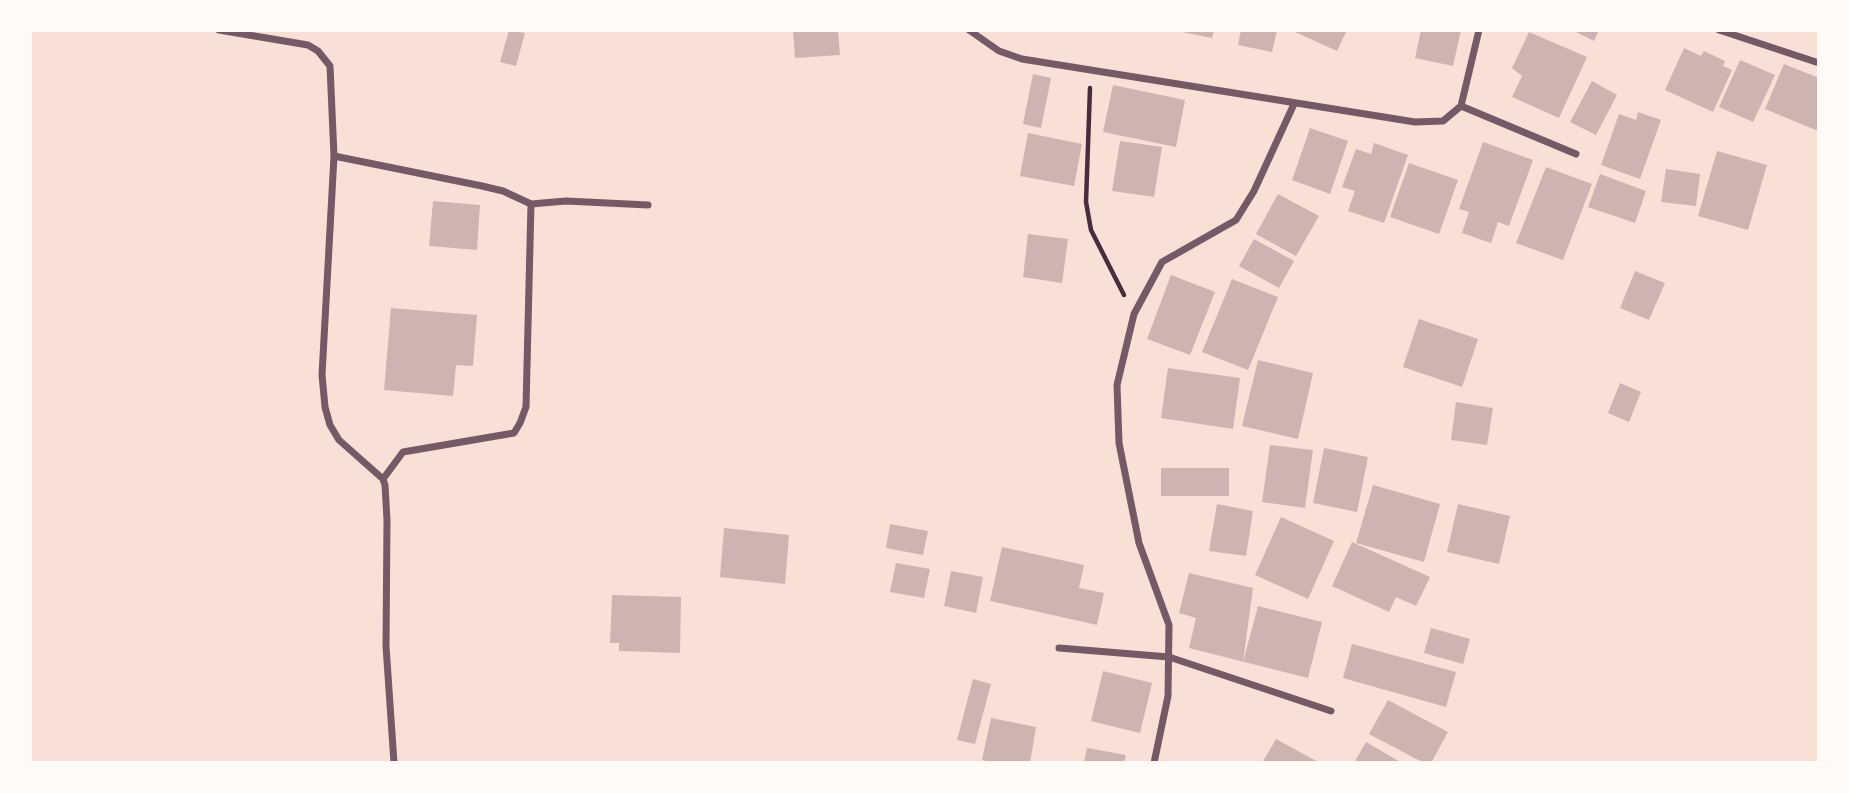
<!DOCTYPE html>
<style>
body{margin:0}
#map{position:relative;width:1849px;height:793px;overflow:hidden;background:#f7e1d7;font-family:Spectral,serif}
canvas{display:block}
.frame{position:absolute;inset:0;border:32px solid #fffaf5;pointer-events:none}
</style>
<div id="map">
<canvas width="1849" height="793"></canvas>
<div class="frame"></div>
</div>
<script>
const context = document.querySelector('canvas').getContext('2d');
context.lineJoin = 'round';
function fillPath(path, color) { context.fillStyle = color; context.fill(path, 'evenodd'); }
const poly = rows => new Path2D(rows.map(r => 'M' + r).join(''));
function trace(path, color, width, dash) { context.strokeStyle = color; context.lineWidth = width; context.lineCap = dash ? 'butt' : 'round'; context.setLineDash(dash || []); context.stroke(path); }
const building = poly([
 [509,30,525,33,516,66,500,62],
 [793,30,838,30,840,55,795,58],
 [1172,30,1214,30,1212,38],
 [1241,30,1277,30,1272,52,1238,45],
 [1296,30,1347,30,1337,51,1295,32],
 [1421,30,1461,30,1453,66,1415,58],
 [1572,30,1599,30,1594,41],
 [1529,32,1587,57,1559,118,1512,97,1522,76,1512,68],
 [1684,48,1701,56,1704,51,1725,61,1723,66,1732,70,1713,112,1665,90],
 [1740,60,1775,75,1753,122,1719,107],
 [1784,64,1819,78,1818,131,1765,109],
 [1033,74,1051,78,1041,128,1023,124],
 [1592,81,1617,95,1596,135,1570,122],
 [1113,85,1185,100,1176,147,1103,132],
 [1638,112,1661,120,1640,179,1601,165,1619,114,1636,120],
 [1310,128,1348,141,1330,194,1292,180],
 [1028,133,1082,144,1074,186,1020,176],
 [1120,141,1162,147,1154,197,1112,191],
 [1483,142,1533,160,1509,226,1498,222,1491,243,1462,233,1469,212,1459,209],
 [1374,143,1408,155,1384,223,1348,211,1355,191,1342,187,1356,149,1371,154],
 [1717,151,1767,165,1748,230,1698,216],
 [1409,163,1458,180,1439,234,1390,217],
 [1546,167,1592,184,1563,260,1516,243],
 [1666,169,1700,174,1696,206,1661,202],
 [1600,174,1646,191,1635,223,1588,207],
 [1278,194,1319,216,1296,256,1256,234],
 [433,201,480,205,477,250,429,246],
 [1028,234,1068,239,1062,283,1023,277],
 [1254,239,1294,261,1279,288,1239,266],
 [1635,271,1665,283,1649,320,1620,308],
 [1171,275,1215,292,1190,355,1147,339],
 [1232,279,1278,297,1248,370,1202,352],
 [391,308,477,315,473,366,456,365,453,396,384,390],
 [1419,319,1478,339,1462,387,1403,367],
 [1258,360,1313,373,1298,439,1242,426],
 [1168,368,1240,378,1233,429,1161,418],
 [1620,383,1641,392,1629,422,1608,413],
 [1456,402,1493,408,1487,445,1451,440],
 [1270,445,1313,450,1305,508,1262,502],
 [1324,448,1368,457,1357,512,1313,503],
 [1161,468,1229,468,1229,496,1161,496],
 [1373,485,1440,504,1424,562,1356,543],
 [1217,504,1253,511,1246,556,1209,551],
 [1458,504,1510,516,1499,564,1447,552],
 [1281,517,1334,541,1308,599,1255,575],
 [890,524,928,531,923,555,886,548],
 [724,528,789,535,785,584,720,577],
 [1352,542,1430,577,1416,606,1396,597,1389,612,1332,586],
 [1002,547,1084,565,1079,588,1104,593,1097,625,990,601],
 [896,563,930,569,924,598,890,592],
 [951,571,983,577,976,613,944,606],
 [1189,573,1253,588,1243,662,1258,606,1322,622,1308,678,1189,648,1196,618,1179,613],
 [612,595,681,597,680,653,619,651,619,643,610,643],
 [1431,628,1470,639,1463,664,1424,653],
 [1352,644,1456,672,1446,707,1343,678],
 [1103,671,1152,683,1140,733,1091,721],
 [973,679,991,684,975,744,957,740],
 [1388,700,1448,732,1431,763,1424,763,1369,734],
 [991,718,1036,727,1030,763,997,763,982,760],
 [1276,739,1320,763,1262,763],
 [1366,742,1402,763,1354,763],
 [1087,748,1126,755,1124,763,1084,763]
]);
const path = poly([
 [1090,88,1086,202,1091,230,1124,295]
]);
const minor = poly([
 [219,30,308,45,318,51,330,66,334,156,322,375,325,407,330,425,339,440,383,479,385,485,387,520,386,646,394,763],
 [969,30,999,51,1022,59,1415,122,1443,121,1461,106,1479,30],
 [1719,30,1819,63],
 [1461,106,1576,154],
 [334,156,482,186,503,191,531,204,566,201,648,205],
 [383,479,403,452,514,433,520,423,526,407,531,204],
 [1059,648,1169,657,1331,711],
 [1154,763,1168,696,1169,625,1139,543,1119,443,1117,385,1134,314,1162,262,1236,220,1254,191,1294,104]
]);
fillPath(building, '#ccb4b1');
trace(path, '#4a2c40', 4.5);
trace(minor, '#755966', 7);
</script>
